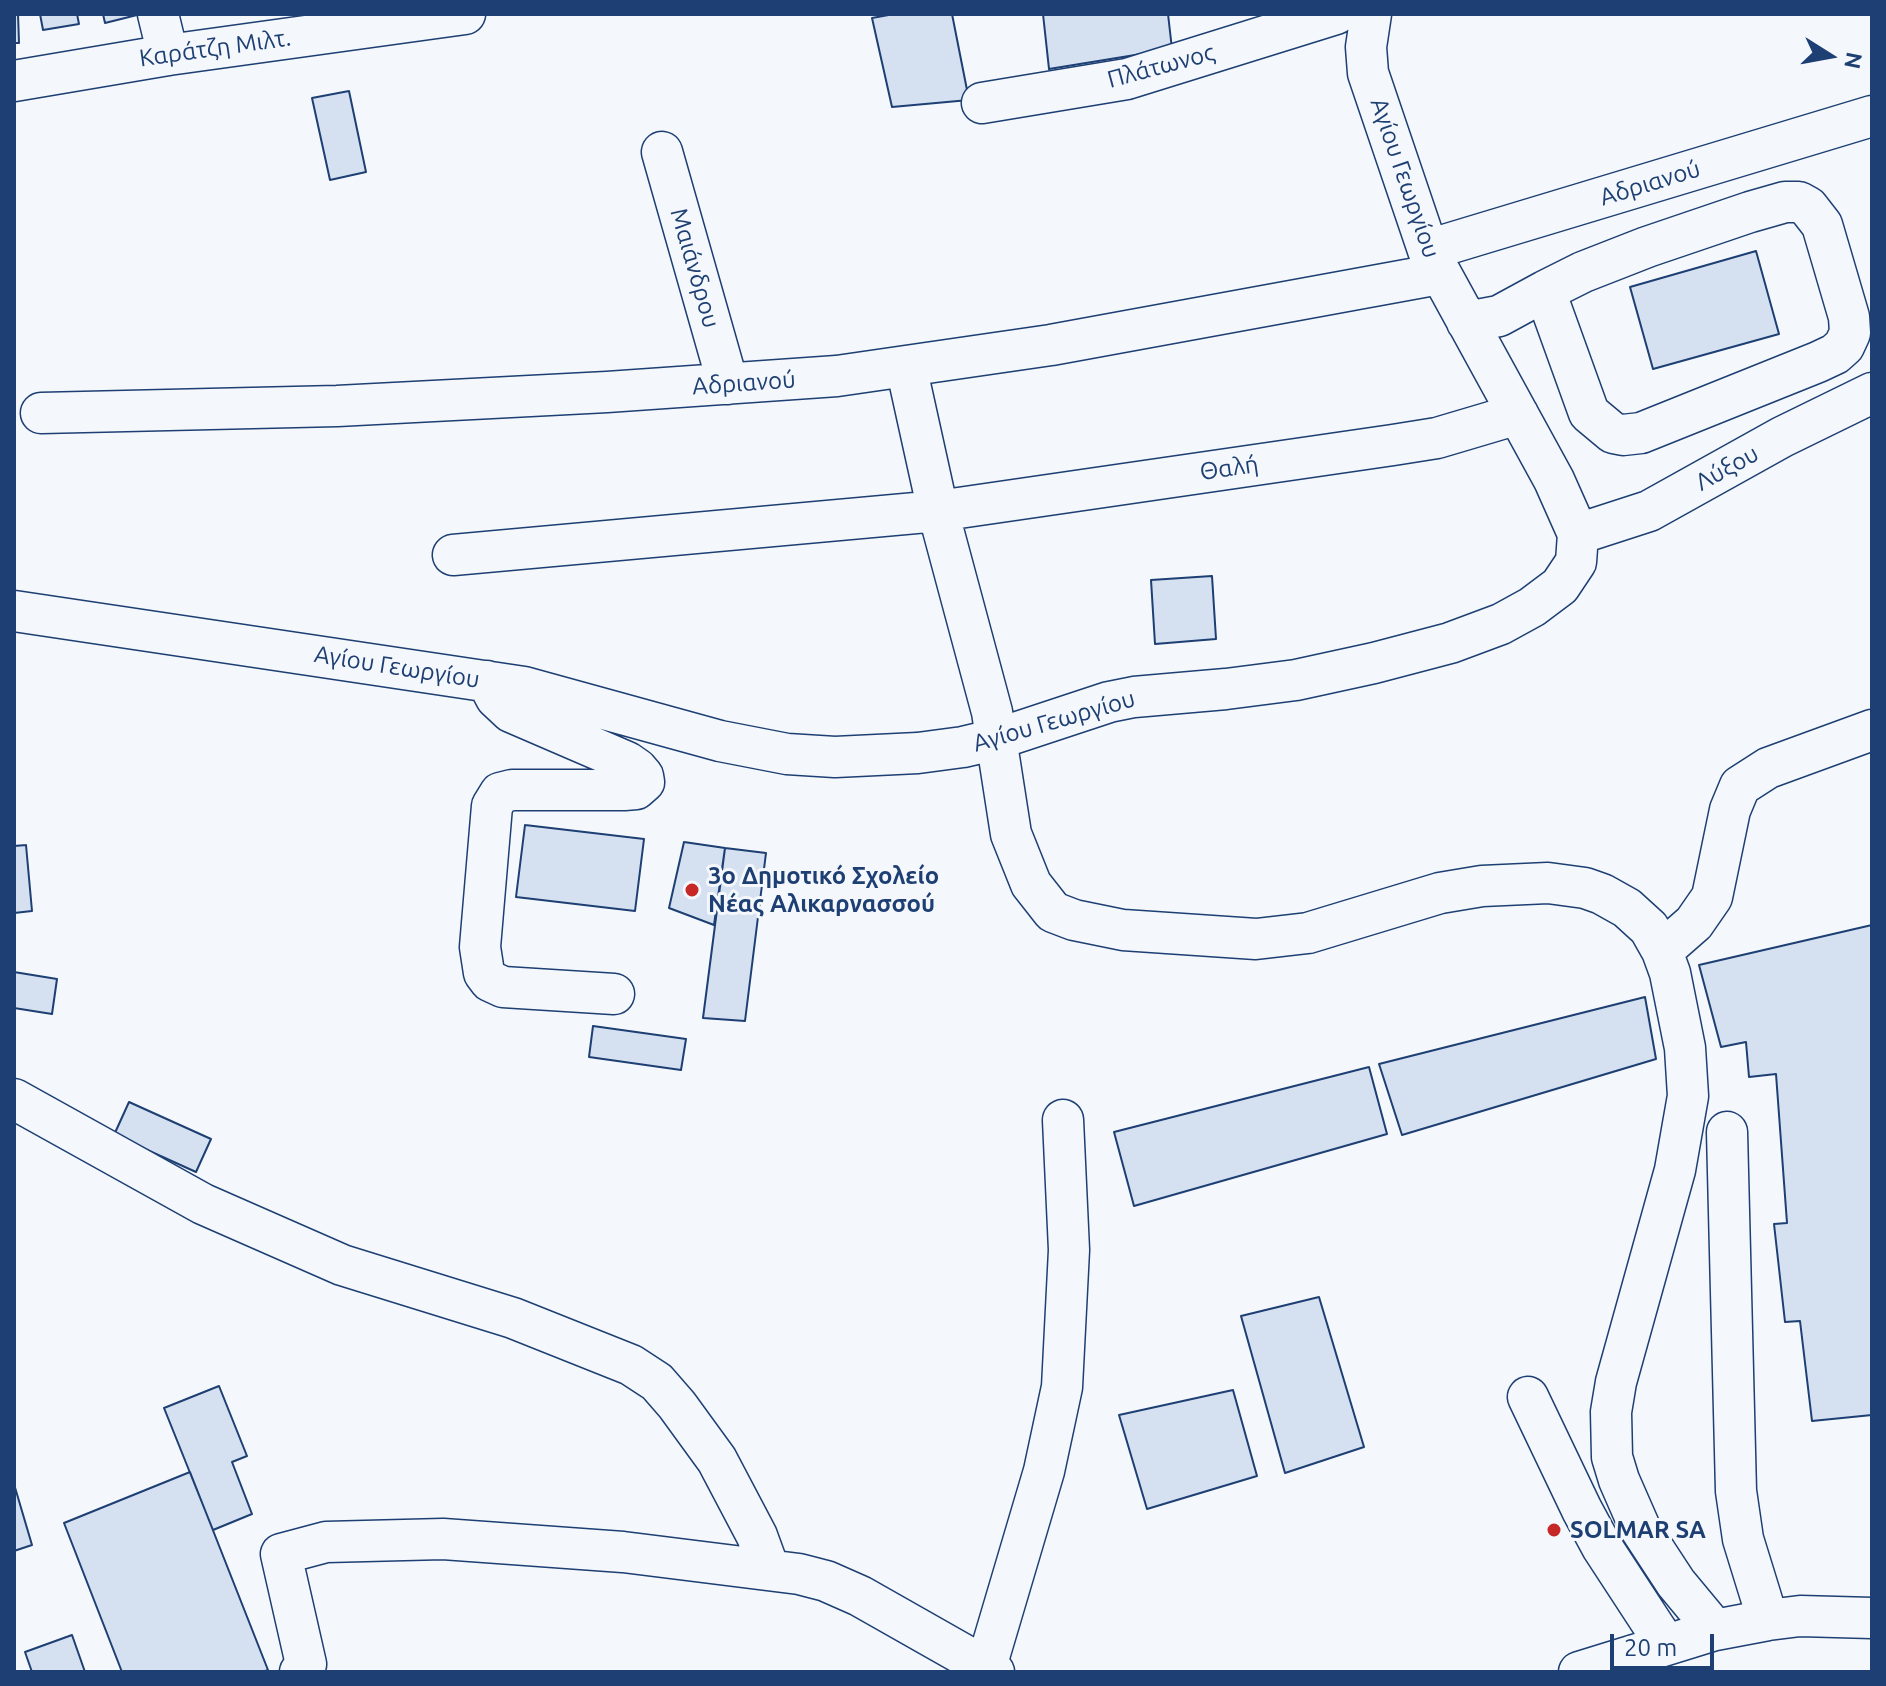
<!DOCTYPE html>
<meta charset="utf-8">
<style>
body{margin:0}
#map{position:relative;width:1886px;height:1686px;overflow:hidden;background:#f4f7fb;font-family:Ubuntu,sans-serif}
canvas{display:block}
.frame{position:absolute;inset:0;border:16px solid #1d3f73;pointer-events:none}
.north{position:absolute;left:1790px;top:16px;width:80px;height:80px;-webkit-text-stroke:6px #f4f7fb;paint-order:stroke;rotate:101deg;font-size:22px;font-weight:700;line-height:32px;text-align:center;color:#1d3f73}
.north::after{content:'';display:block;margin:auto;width:28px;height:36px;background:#1d3f73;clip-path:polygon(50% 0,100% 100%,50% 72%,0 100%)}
.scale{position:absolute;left:1610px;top:1634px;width:104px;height:36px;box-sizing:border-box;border:4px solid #1d3f73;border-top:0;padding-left:10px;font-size:24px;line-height:28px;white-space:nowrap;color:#1d3f73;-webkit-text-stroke:6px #f4f7fb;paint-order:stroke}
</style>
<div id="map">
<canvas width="1886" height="1686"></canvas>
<div class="frame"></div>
<div class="north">N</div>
<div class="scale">20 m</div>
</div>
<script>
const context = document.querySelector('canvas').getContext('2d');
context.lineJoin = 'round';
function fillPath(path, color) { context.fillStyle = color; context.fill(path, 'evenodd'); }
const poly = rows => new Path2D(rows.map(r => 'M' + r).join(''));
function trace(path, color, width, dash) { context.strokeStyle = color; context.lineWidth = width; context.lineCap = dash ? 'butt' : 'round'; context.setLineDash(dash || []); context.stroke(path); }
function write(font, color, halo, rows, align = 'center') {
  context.font = font + ' Ubuntu,sans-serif'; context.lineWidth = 6; context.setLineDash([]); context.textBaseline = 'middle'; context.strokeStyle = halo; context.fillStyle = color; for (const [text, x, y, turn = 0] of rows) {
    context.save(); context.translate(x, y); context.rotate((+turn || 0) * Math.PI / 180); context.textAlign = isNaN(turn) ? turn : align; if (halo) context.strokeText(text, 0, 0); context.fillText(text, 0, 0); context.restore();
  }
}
const building = poly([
 [14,14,18,14,19,43,14,43,14,14],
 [40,14,77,14,79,24,43,30,40,14],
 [103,14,141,14,105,23,103,14],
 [894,14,952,14,969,100,892,107,872,18,894,14],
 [1043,14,1168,14,1172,49,1049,69,1043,14],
 [349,91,366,172,330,180,312,98,349,91],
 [1756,251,1779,334,1653,369,1630,287,1756,251],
 [1212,576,1216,639,1155,644,1151,580,1212,576],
 [525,825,644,839,635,911,516,897,525,825],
 [684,842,725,848,714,925,669,908,684,842],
 [26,845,32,911,14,913,14,846,26,845],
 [725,848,766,853,745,1021,703,1018,725,848],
 [1872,925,1872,1415,1812,1421,1800,1321,1785,1322,1774,1224,1787,1223,1776,1074,1749,1077,1746,1042,1721,1047,1699,965,1872,925],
 [14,972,57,979,52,1014,14,1008,14,972],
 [1645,997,1656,1059,1402,1135,1379,1064,1645,997],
 [593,1026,686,1039,681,1070,589,1057,593,1026],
 [1369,1067,1387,1134,1134,1206,1114,1132,1369,1067],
 [129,1102,211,1139,196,1172,114,1135,129,1102],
 [1319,1297,1364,1447,1285,1473,1241,1316,1319,1297],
 [219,1386,247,1456,232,1462,252,1514,213,1530,164,1408,219,1386],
 [1233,1390,1257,1476,1147,1509,1119,1415,1233,1390],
 [190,1472,268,1670,262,1672,122,1672,64,1523,190,1472],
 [14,1484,32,1545,14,1551,14,1484],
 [72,1635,85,1672,32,1672,25,1652,72,1635]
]);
const minor = poly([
 [158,14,168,55],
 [14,81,168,55,465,14],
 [982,103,1127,79,1336,14],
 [662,152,728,384],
 [1428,250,1872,116],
 [1467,322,1499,316,1545,291,1583,272,1647,247,1750,212,1785,202,1799,202,1808,207,1822,225,1849,317,1850,333,1844,346,1835,354,1818,362,1641,433,1623,435,1613,433,1589,413,1545,291],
 [906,366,938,511,992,712,1011,834,1031,884,1053,912,1074,920,1123,930,1256,939,1308,933,1440,893,1482,886,1548,883,1585,888,1602,894,1627,908,1649,928,1662,951,1670,973,1685,1048,1688,1096,1675,1170,1616,1382,1611,1412,1612,1457,1619,1480,1640,1528,1676,1583,1715,1630],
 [41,413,337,406,607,392,837,376,1051,345,1439,274],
 [1578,534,1649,511,1782,437,1872,393],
 [453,555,938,511,1393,445,1437,438,1518,414],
 [14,611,524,687,720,741,787,754,835,757,918,753,963,747,997,739,1109,702,1134,697,1226,689,1296,680,1374,663,1450,643,1501,624,1532,607,1560,586,1576,562,1578,534,1554,480,1428,250,1368,73,1366,47,1371,14],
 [487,681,496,698,511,712,627,762,637,769,643,776,644,782,636,789,624,790,512,790,500,793,492,806,480,947,484,973,490,981,503,987,614,994],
 [1662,951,1694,923,1712,897,1730,810,1740,786,1768,768,1872,730],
 [14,1099,203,1204,342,1265,513,1318,631,1365,657,1382,677,1405,717,1460,757,1536,769,1569],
 [1727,1132,1736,1491,1743,1539,1768,1620],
 [1528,1397,1582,1510,1602,1547,1666,1645],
 [986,1667,1044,1471,1062,1387,1069,1250,1063,1120],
 [300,1672,306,1664,281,1554,326,1542,443,1539,623,1552,799,1574,826,1581,860,1596,994,1672],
 [1579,1672,1715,1630,1768,1620,1800,1616,1872,1618]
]);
const markers = [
 [692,890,8,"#c62828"],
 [1554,1530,8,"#c62828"]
];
const streetNames = [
 ["Καράτζη Μιλτ.",215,48,-8],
 ["Πλάτωνος",1161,66,-15],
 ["Αγίου Γεωργίου",1405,178,71],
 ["Αδριανού",1650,183,-17],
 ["Μαιάνδρου",695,268,74],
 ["Αδριανού",744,383,-4],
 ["Θαλή",1229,468,-8],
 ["Λύξου",1727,468,-29],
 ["Αγίου Γεωργίου",397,667,9],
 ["Αγίου Γεωργίου",1054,721,-16]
];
const poiNames = [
 ["3ο Δημοτικό Σχολείο",708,876],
 ["Νέας Αλικαρνασσού",708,904],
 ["SOLMAR SA",1570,1530]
];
fillPath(building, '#d5e0f0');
trace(building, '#1d3f73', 2);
trace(minor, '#1d3f73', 43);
trace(minor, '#f4f7fb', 40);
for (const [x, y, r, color] of markers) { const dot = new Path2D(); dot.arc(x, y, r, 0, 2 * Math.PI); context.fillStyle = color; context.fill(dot); trace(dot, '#f4f7fb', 3); }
write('24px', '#1d3f73', '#f4f7fb', streetNames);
write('bold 24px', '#1d3f73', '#f4f7fb', poiNames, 'left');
</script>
